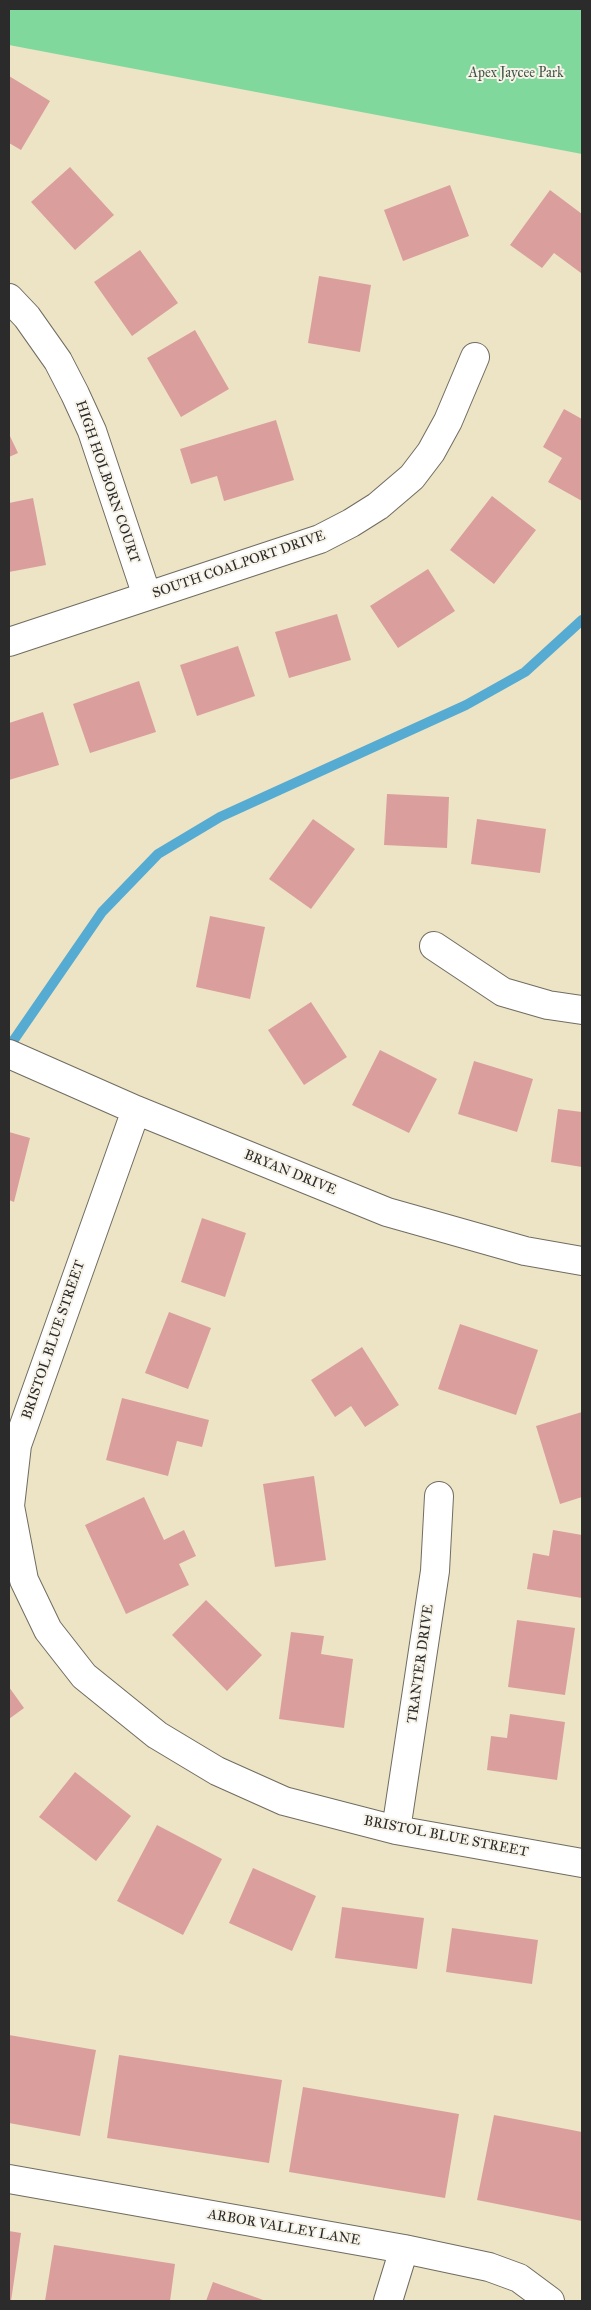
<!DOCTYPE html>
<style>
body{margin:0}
#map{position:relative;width:591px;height:2310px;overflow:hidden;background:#ede4c5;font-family:"IM FELL Great Primer",serif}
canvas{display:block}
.frame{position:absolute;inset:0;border:10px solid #2b2b2b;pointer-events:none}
</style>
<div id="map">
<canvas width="591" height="2310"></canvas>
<div class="frame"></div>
</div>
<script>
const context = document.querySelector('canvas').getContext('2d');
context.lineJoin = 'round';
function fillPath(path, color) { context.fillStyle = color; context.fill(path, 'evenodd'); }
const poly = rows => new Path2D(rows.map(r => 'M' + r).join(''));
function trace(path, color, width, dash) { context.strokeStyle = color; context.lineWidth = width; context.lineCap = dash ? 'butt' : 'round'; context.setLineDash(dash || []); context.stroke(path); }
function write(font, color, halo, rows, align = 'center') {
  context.font = font + ' "IM FELL Great Primer",serif'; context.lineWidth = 4; context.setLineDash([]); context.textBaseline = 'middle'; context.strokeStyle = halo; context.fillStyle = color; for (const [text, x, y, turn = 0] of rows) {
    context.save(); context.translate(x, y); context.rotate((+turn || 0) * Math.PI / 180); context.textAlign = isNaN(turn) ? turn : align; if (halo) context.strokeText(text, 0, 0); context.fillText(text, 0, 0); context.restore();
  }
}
const green = poly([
 [9,9,582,9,582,154,9,45]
]);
const stream = poly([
 [9,1047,102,912,158,854,220,817,466,705,525,672,582,620]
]);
const building = poly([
 [9,76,50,101,21,150,9,143],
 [70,167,114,215,75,250,31,202],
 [450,185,469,236,403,261,384,210],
 [550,190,582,214,582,270,581,273,554,253,542,268,510,245],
 [140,250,178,303,132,336,94,282],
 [319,276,371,285,360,352,308,343],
 [195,330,229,389,181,417,147,358],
 [564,409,582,419,582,501,548,482,562,458,543,447],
 [276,420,294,480,224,501,217,476,191,484,180,449],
 [9,434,18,453,9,457],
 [492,496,536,530,494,584,450,550],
 [33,498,46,565,9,572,9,503],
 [428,569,455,611,398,648,370,606],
 [337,614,351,660,289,678,275,632],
 [238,646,255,696,197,716,180,665],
 [139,681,156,732,90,753,73,704],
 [43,712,59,765,9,780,9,723],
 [387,794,449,797,447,848,384,845],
 [313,819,355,849,311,909,269,879],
 [477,819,546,829,540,873,471,864],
 [210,916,265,927,250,999,196,987],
 [311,1002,347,1057,304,1085,268,1030],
 [380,1050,437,1079,409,1133,352,1105],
 [474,1061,533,1079,517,1132,458,1114],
 [558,1109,582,1112,582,1167,551,1162],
 [9,1132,30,1138,14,1202,9,1200],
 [202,1218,246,1233,225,1297,181,1282],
 [169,1312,211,1328,188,1389,145,1373],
 [460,1324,538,1350,516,1415,438,1389],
 [362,1347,399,1405,365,1427,351,1406,335,1417,311,1380],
 [122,1398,209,1420,202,1447,177,1441,168,1476,106,1460],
 [582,1412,582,1497,560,1504,536,1426],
 [314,1476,326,1560,275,1567,263,1484],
 [144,1497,164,1540,184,1530,196,1556,179,1564,189,1585,126,1614,85,1525],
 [553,1530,582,1535,582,1598,527,1589,533,1553,549,1556],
 [206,1600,262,1655,227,1691,172,1635],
 [517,1620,575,1628,565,1695,508,1687],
 [291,1632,324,1636,321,1654,353,1659,344,1728,279,1719],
 [9,1687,24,1708,9,1719],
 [510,1714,565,1722,557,1780,487,1770,491,1736,507,1738],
 [75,1772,131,1816,96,1861,39,1817],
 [157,1825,222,1859,183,1935,117,1901],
 [253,1868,316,1896,292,1951,229,1923],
 [342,1907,424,1918,417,1969,335,1958],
 [452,1928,538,1940,532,1984,446,1972],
 [9,2035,96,2050,80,2136,9,2123],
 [119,2055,282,2080,269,2163,107,2138],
 [303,2087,459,2114,445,2198,289,2172],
 [494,2115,582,2132,582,2221,477,2200],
 [9,2231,21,2233,11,2301,9,2301],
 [54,2245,175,2264,170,2301,45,2301],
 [213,2282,266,2301,206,2301]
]);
const minor = poly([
 [9,298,27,317,58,361,75,394,92,431,147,596],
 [9,642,320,539,351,523,378,506,412,477,431,452,448,421,475,357],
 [434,946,503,992,548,1005,582,1010],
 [9,1054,136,1110,387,1212,525,1251,582,1261],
 [136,1110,17,1445,10,1506,24,1580,48,1630,84,1676,157,1735,217,1771,284,1801,396,1830,582,1863],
 [396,1830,435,1571,439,1496],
 [9,2179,404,2249,489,2267,519,2278,550,2301],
 [388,2301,404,2249]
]);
const parkNames = [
 ["Apex Jaycee Park",516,74]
];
const streetNames = [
 ["HIGH HOLBORN COURT",107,482,71],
 ["SOUTH COALPORT DRIVE",239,565,-19],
 ["BRYAN DRIVE",290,1173,22],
 ["BRISTOL BLUE STREET",54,1340,-71],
 ["TRANTER DRIVE",421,1664,-82],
 ["BRISTOL BLUE STREET",446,1837,11],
 ["ARBOR VALLEY LANE",284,2228,10]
];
fillPath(green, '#80d89d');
trace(stream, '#56abd2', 10);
fillPath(building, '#da9f9d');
trace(minor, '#6f6c61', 30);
trace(minor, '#fff', 28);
write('14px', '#405648', '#f7f3e8', parkNames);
write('14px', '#2b2b2b', '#f7f3e8', streetNames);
</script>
